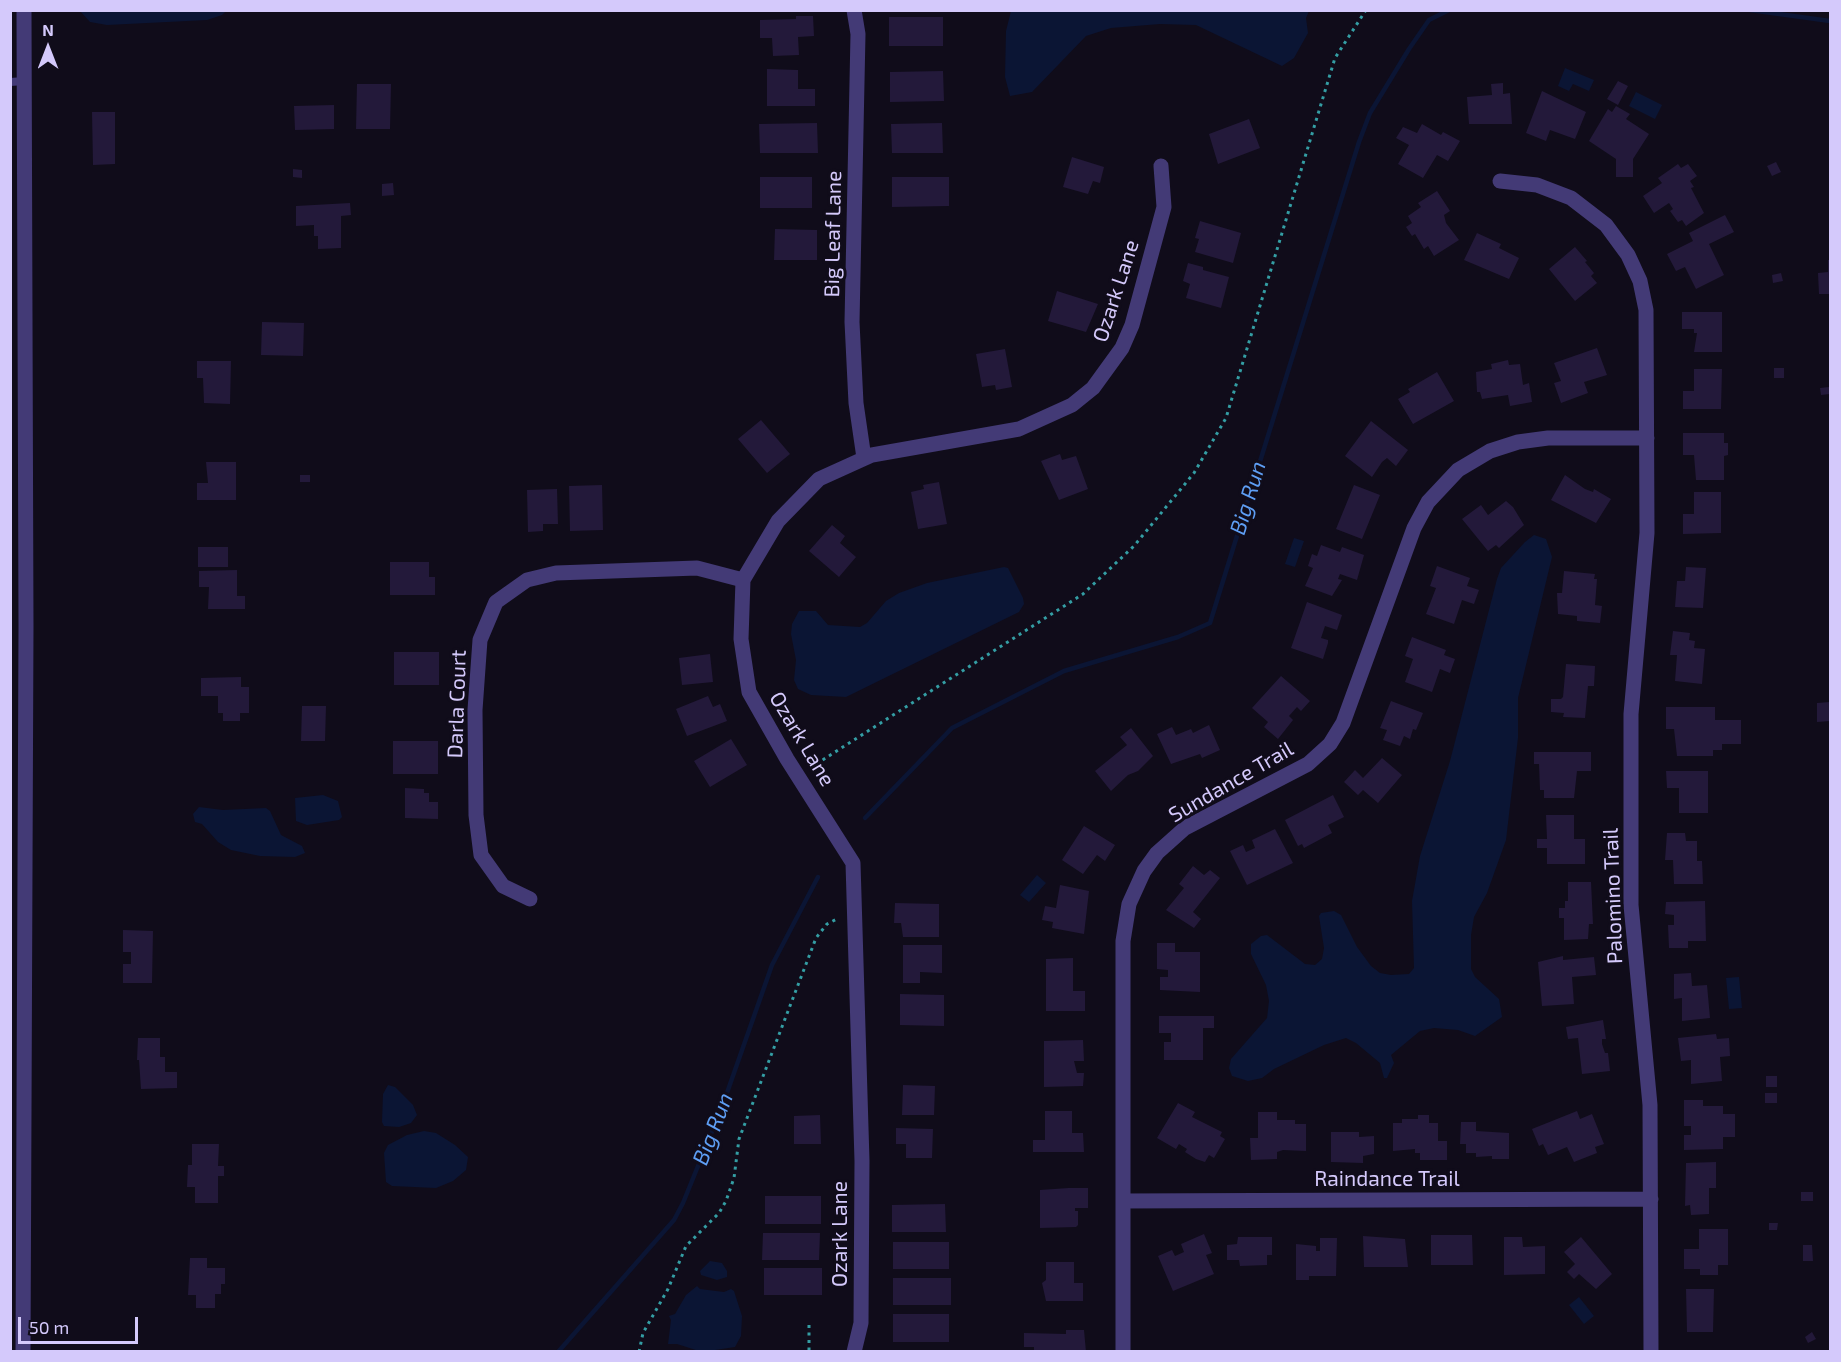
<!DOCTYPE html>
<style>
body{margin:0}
#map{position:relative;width:1841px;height:1362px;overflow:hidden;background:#100c1a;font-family:"Exo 2",sans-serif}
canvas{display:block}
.frame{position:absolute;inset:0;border:12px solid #d4c9fb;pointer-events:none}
.north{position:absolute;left:18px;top:18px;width:60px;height:60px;-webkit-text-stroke:4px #100c1a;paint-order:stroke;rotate:0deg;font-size:16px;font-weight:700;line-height:24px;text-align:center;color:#d4c9fb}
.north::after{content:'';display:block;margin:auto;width:21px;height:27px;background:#d4c9fb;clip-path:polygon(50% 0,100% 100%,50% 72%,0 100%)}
.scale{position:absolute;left:18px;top:1317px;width:120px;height:27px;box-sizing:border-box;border:3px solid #d4c9fb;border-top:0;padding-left:8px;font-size:18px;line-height:21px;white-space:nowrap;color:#d4c9fb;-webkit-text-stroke:4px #100c1a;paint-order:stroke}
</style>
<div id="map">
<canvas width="1841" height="1362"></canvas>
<div class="frame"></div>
<div class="north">N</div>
<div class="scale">50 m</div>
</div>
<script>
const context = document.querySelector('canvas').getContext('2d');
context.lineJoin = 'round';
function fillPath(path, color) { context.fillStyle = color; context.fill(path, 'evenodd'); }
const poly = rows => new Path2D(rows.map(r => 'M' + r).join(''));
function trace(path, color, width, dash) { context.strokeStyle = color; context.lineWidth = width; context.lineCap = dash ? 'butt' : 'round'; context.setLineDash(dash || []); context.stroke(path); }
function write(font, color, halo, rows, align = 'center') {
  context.font = font + ' "Exo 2",sans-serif'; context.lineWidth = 6; context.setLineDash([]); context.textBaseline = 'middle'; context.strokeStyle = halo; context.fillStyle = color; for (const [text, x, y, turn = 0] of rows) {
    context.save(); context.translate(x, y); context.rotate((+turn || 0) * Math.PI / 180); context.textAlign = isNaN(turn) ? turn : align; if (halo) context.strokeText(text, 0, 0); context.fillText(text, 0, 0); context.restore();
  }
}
const water = poly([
 [80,11,80,10,226,11,222,15,207,20,107,25,90,22],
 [1011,11,1011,10,1309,11,1306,18,1308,33,1294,58,1282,66,1196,25,1160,24,1111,28,1086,36,1032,92,1010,96,1005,77,1006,31],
 [1565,68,1594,80,1589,91,1573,84,1569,91,1558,86],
 [1636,92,1662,105,1655,119,1629,106],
 [1534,535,1546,539,1552,557,1518,698,1518,738,1506,840,1487,893,1474,917,1471,935,1471,969,1475,977,1499,999,1502,1017,1475,1036,1458,1030,1434,1028,1420,1031,1391,1055,1394,1063,1387,1078,1384,1078,1380,1063,1356,1043,1346,1038,1324,1045,1274,1069,1262,1078,1248,1081,1232,1076,1229,1068,1231,1059,1267,1018,1269,1001,1266,985,1251,954,1251,944,1261,936,1267,935,1305,964,1315,965,1322,959,1324,948,1319,916,1321,913,1334,911,1341,915,1357,947,1371,966,1380,973,1391,975,1409,974,1414,968,1412,901,1420,856,1450,761,1497,579,1501,568,1525,542],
 [1294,538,1304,541,1295,567,1285,564],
 [1004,567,1008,568,1023,598,1024,604,1019,612,846,697,811,695,798,689,794,680,796,660,791,634,792,624,799,611,816,611,828,625,860,627,867,623,886,601,899,593,927,583],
 [323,795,338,801,342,817,339,820,307,825,296,821,295,798],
 [199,807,223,810,266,808,270,811,281,835,302,846,305,853,295,857,260,856,231,850,218,842,202,824,195,822,193,814],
 [1037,875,1046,883,1029,902,1020,895],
 [1739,977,1742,1008,1729,1009,1726,978],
 [388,1085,395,1087,413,1105,417,1115,411,1123,399,1127,384,1126,382,1122,383,1094],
 [424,1131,436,1133,455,1145,468,1157,466,1170,453,1181,436,1188,392,1186,386,1182,384,1153,388,1145,407,1135],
 [710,1261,722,1263,727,1271,727,1277,717,1280,701,1275,700,1271],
 [697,1286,700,1289,724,1292,731,1289,734,1291,742,1316,741,1336,735,1347,702,1352,677,1344,668,1344,671,1320,669,1316,675,1314,686,1295],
 [1579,1297,1594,1316,1584,1324,1569,1305]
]);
const stream = poly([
 [1750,10,1830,21],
 [865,818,952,728,1064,671,1178,637,1210,623,1359,142,1370,113,1409,49,1429,20,1449,10],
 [558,1352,674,1220,683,1203,722,1107,772,965,818,877]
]);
const building = poly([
 [796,16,813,16,814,36,798,37,799,55,773,56,772,38,760,38,760,20,796,19],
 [889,17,943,17,943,46,889,46],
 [767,69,798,70,798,89,815,89,815,106,767,106],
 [943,71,944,101,890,102,890,72],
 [1618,81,1628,86,1618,105,1607,99],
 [1503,83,1503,94,1510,93,1512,124,1469,124,1467,97,1492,95,1491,84],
 [357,84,391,84,390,129,356,129],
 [1542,91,1586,112,1575,139,1550,130,1546,141,1526,133],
 [334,105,334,129,295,130,294,106],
 [1616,106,1630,114,1626,119,1649,134,1633,159,1633,177,1616,177,1616,159,1589,141,1608,109,1612,112],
 [92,112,115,112,115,164,93,165],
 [1249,119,1260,148,1218,164,1209,134],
 [817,123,818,153,760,153,759,124],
 [942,123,943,153,892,153,891,124],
 [1422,124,1441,135,1443,132,1460,141,1448,161,1437,155,1423,178,1398,164,1409,145,1396,138,1403,127,1417,133],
 [1072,157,1104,167,1100,183,1093,181,1088,194,1063,187],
 [1776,162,1781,172,1772,176,1767,166],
 [1678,164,1681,168,1688,164,1697,176,1690,181,1694,187,1691,188,1704,213,1686,226,1682,220,1678,222,1670,211,1673,209,1669,203,1654,213,1643,196,1662,183,1658,178],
 [293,169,302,170,302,178,293,177],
 [760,177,812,177,812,208,760,208],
 [892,177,949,177,949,206,892,207],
 [393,183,394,195,382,196,382,184],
 [1437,191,1450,211,1444,215,1446,223,1459,240,1434,256,1428,246,1424,249,1415,234,1412,236,1406,227,1412,223,1408,216,1421,207,1418,203],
 [350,203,351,215,341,216,341,248,318,249,318,236,314,236,314,225,296,226,296,206],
 [1725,215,1734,232,1709,244,1724,275,1696,289,1685,267,1676,271,1667,254,1693,241,1689,233],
 [1200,221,1241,233,1233,263,1195,252,1199,239,1195,238],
 [775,229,817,230,817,260,774,260],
 [1477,233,1501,244,1499,248,1519,258,1509,279,1464,260],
 [1575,247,1587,261,1585,262,1594,273,1591,276,1597,283,1575,301,1549,269],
 [1828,260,1830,260,1830,294,1819,294,1818,273,1828,272],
 [1188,263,1203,267,1203,270,1229,277,1221,308,1186,298,1190,284,1183,281],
 [1781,273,1783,281,1773,283,1772,275],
 [1057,291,1098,304,1086,332,1048,321],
 [1682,312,1722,312,1722,352,1694,352,1697,333,1694,333,1694,329,1682,329],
 [262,322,304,323,303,356,261,355],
 [1597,348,1607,375,1584,382,1588,393,1561,403,1554,383,1561,381,1554,363],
 [1005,349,1012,387,996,390,995,385,982,387,976,354],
 [1508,360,1509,365,1520,364,1523,385,1529,383,1532,402,1510,406,1508,395,1482,399,1480,392,1477,392,1476,372,1492,369,1491,364],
 [197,361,231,361,230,404,204,403,203,378,197,378],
 [1774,368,1784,368,1784,378,1774,378],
 [1694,369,1722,369,1721,409,1683,409,1683,391,1694,391],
 [1437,372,1454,401,1413,424,1398,399,1410,392,1408,389],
 [1829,387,1830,394,1821,395,1820,388],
 [761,420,790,454,767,473,738,439],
 [1371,421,1408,450,1396,466,1387,458,1382,462,1372,477,1345,456],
 [1683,433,1724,433,1724,443,1728,443,1728,455,1724,456,1724,480,1696,480,1694,455,1683,455],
 [1060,454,1062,460,1076,456,1088,489,1059,500,1041,461],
 [206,462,236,462,236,500,197,500,197,483,208,483],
 [300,475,310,475,310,482,300,482],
 [1565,475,1585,489,1593,492,1594,489,1611,499,1596,523,1551,500],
 [939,482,947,524,918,529,911,492,924,489,923,485],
 [602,485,603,530,570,531,569,486],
 [1354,485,1380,495,1362,539,1336,529],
 [557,489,558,524,543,524,543,531,528,532,527,490],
 [1694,492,1721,492,1721,533,1683,534,1683,514,1694,514],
 [1506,501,1513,507,1524,525,1499,548,1496,545,1488,551,1462,519,1481,505,1488,515],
 [832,525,845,536,840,543,856,557,839,577,809,551],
 [1321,545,1340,552,1342,547,1364,555,1357,580,1340,574,1338,579,1342,580,1332,596,1305,586,1313,568,1308,566,1312,554,1317,556],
 [198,547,228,547,228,567,198,567],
 [390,562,429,562,429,577,435,577,435,595,390,595],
 [1437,566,1470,578,1467,586,1479,590,1474,604,1462,600,1454,624,1426,614,1436,588,1430,586],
 [1686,567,1706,568,1703,608,1675,607,1677,581,1685,581],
 [237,570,237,596,245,596,245,609,208,609,209,587,199,587,199,571],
 [1564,571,1595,574,1594,579,1597,579,1595,605,1602,606,1600,623,1577,621,1577,616,1558,614,1557,593,1562,593],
 [1307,602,1342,615,1337,630,1325,626,1321,638,1328,640,1328,643,1323,659,1291,648],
 [1673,631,1690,633,1689,640,1695,641,1694,648,1705,649,1702,684,1675,681,1677,655,1670,655],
 [1412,637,1446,650,1444,655,1455,659,1450,673,1440,669,1432,692,1405,682,1413,659,1405,656],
 [394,652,439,652,439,685,394,685],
 [710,654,713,682,682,685,679,658],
 [1566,664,1595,666,1594,686,1588,686,1585,718,1563,717,1564,713,1551,712,1551,699,1561,699,1563,697],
 [1281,676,1310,701,1301,711,1297,707,1289,716,1293,720,1278,739,1264,727,1268,722,1252,708],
 [241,677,241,687,249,687,249,713,240,713,240,721,223,721,223,713,218,713,218,696,201,696,201,678],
 [708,696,713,707,720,704,727,721,687,736,676,709],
 [1391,701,1423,713,1416,730,1413,729,1410,739,1404,736,1400,746,1383,740,1387,730,1380,728],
 [1830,702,1830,721,1817,722,1817,703],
 [302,706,326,706,325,741,301,741],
 [1666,707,1715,707,1715,720,1741,720,1741,744,1722,744,1722,750,1713,750,1713,756,1677,756,1674,729,1666,729],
 [1209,725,1220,750,1202,758,1200,754,1171,764,1157,734,1172,727,1176,735,1191,729,1193,733],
 [1131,728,1153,756,1138,771,1128,775,1111,791,1095,771,1127,745,1120,737],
 [731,739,747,765,710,787,694,761],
 [393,741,438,741,438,774,393,774],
 [1534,752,1591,752,1591,771,1577,771,1574,798,1544,798,1544,790,1540,790,1539,764,1534,764],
 [1382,758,1402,775,1378,803,1363,790,1358,795,1344,782,1355,770,1363,778],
 [1666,771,1708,771,1708,813,1679,813,1679,788,1667,788],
 [405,788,424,789,424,793,429,793,429,802,438,802,438,819,405,818],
 [1333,795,1344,817,1328,825,1332,833,1304,848,1302,844,1298,846,1285,820],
 [1546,815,1574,815,1574,839,1585,839,1585,864,1547,864,1547,848,1537,848,1537,839,1547,839],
 [1084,826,1115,845,1105,861,1097,855,1083,874,1062,860],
 [1275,829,1293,863,1247,885,1230,851,1243,845,1246,852,1255,848,1252,840],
 [1667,833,1685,833,1686,841,1697,841,1697,861,1702,861,1703,884,1674,884,1673,860,1665,860],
 [1193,866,1204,875,1210,870,1220,878,1193,912,1201,919,1194,928,1166,910,1184,888,1179,884],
 [1568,882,1591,882,1593,924,1589,924,1588,939,1564,940,1564,918,1559,918,1559,908,1565,908,1565,901,1568,901],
 [1060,885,1089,891,1084,934,1052,928,1053,922,1042,920,1045,906,1056,908],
 [1705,901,1706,941,1688,941,1688,948,1669,948,1668,925,1674,925,1674,915,1665,914,1666,902],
 [895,903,939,904,939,937,903,937,901,923,894,923],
 [123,930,153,931,152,983,123,983,123,964,131,964,131,952,123,952],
 [1157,943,1175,943,1175,952,1200,952,1200,992,1160,990,1160,977,1168,977,1168,970,1157,969],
 [903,945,942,945,942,973,920,972,920,983,903,983],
 [1563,956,1563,960,1594,957,1596,975,1572,977,1574,1004,1542,1006,1538,962],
 [1073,958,1073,991,1085,991,1085,1011,1046,1011,1046,959],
 [1691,973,1692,986,1707,985,1710,1018,1682,1021,1682,998,1674,999,1674,974],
 [900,994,944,995,944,1026,900,1025],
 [1159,1016,1214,1016,1214,1028,1203,1028,1203,1060,1164,1060,1164,1042,1171,1042,1171,1033,1159,1033],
 [1603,1020,1606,1039,1602,1039,1602,1044,1605,1053,1608,1053,1610,1071,1582,1074,1578,1038,1568,1039,1566,1027],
 [1716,1034,1717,1039,1729,1038,1730,1056,1720,1057,1722,1081,1691,1084,1691,1060,1681,1061,1678,1038],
 [138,1038,160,1038,160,1057,165,1057,165,1072,177,1072,177,1088,141,1089,139,1060,137,1060],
 [1083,1040,1084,1061,1074,1061,1077,1073,1084,1073,1083,1086,1044,1087,1044,1041],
 [1766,1076,1777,1076,1777,1087,1766,1087],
 [903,1085,935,1086,934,1115,902,1115],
 [1765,1093,1777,1093,1777,1103,1765,1103],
 [1684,1100,1703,1100,1703,1106,1723,1106,1723,1114,1735,1114,1735,1137,1723,1137,1723,1149,1684,1150,1684,1135,1691,1135,1691,1126,1684,1126],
 [1178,1103,1195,1112,1192,1117,1222,1132,1220,1136,1225,1139,1214,1158,1209,1155,1205,1162,1196,1159,1185,1152,1187,1149,1179,1144,1176,1149,1157,1138],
 [1045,1111,1072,1111,1072,1133,1083,1133,1084,1152,1033,1152,1033,1140,1045,1140],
 [1577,1111,1580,1119,1592,1114,1604,1144,1595,1147,1597,1153,1574,1162,1567,1147,1548,1155,1543,1144,1539,1146,1532,1129],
 [1258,1112,1277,1112,1277,1120,1295,1120,1295,1124,1306,1124,1306,1151,1283,1150,1277,1152,1277,1159,1251,1160,1250,1138,1258,1138],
 [820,1115,821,1144,794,1144,794,1116],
 [1418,1115,1429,1115,1429,1123,1438,1123,1438,1141,1447,1141,1447,1160,1420,1160,1420,1153,1415,1153,1415,1149,1393,1151,1393,1123,1402,1123,1402,1119,1418,1119],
 [1461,1122,1476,1122,1476,1131,1509,1133,1509,1159,1492,1159,1492,1156,1476,1157,1476,1153,1466,1153,1466,1144,1460,1144],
 [896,1128,933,1129,932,1158,906,1158,906,1144,896,1144],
 [1331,1132,1359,1132,1359,1137,1374,1136,1374,1154,1363,1156,1363,1163,1331,1162],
 [192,1144,219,1144,218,1166,224,1166,224,1176,218,1176,218,1203,195,1203,195,1187,187,1187,188,1165,192,1165],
 [1716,1162,1716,1188,1709,1188,1709,1214,1691,1215,1690,1205,1685,1206,1686,1163],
 [1069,1188,1088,1188,1088,1208,1075,1208,1075,1211,1078,1211,1078,1225,1076,1227,1040,1228,1040,1190],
 [1801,1192,1813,1192,1813,1201,1801,1201],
 [765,1196,821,1196,821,1224,765,1224],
 [945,1204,946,1232,892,1232,892,1205],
 [1769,1223,1778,1223,1777,1230,1769,1230],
 [1699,1229,1728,1229,1728,1265,1718,1265,1718,1275,1700,1275,1700,1269,1684,1269,1684,1249,1699,1249],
 [763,1233,820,1233,819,1260,762,1260],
 [1204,1234,1212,1253,1206,1255,1214,1274,1173,1291,1158,1256,1172,1250,1175,1256,1184,1252,1181,1244],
 [1431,1235,1472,1235,1473,1265,1431,1265],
 [1363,1236,1405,1239,1408,1267,1364,1267],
 [1238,1237,1272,1237,1272,1255,1267,1255,1267,1265,1240,1266,1239,1260,1227,1260,1227,1245,1237,1244],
 [1504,1237,1522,1237,1523,1247,1545,1246,1545,1274,1504,1275],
 [1581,1237,1612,1274,1596,1289,1579,1274,1574,1279,1567,1272,1575,1264,1564,1252],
 [1320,1238,1337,1238,1336,1276,1309,1276,1309,1280,1296,1280,1296,1244,1316,1246,1316,1251,1320,1251],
 [893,1242,949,1242,949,1269,893,1269],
 [1803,1245,1812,1245,1813,1261,1803,1261],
 [190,1258,207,1258,207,1268,225,1268,225,1284,221,1284,221,1294,215,1294,215,1308,196,1308,196,1295,188,1295],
 [1046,1262,1074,1262,1074,1283,1083,1283,1083,1301,1046,1301,1042,1283,1046,1280],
 [764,1268,822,1268,822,1295,764,1295],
 [893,1278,951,1278,951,1305,893,1305],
 [1686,1289,1714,1289,1713,1332,1687,1332],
 [893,1314,949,1314,949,1342,893,1342],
 [1066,1330,1084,1330,1086,1352,1034,1352,1034,1347,1024,1347,1024,1333,1066,1334],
 [1812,1332,1816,1339,1808,1343,1805,1337]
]);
const path = poly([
 [810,768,1083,594,1134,546,1194,473,1226,418,1335,58,1366,10],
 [809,1325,809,1352],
 [639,1352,643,1333,668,1289,686,1246,719,1213,726,1201,734,1178,739,1139,816,938,827,924,839,918]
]);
const service = poly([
 [10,82,25,81]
]);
const minor = poly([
 [854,10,858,34,852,322,856,403,864,458],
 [1500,181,1537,185,1571,198,1606,225,1628,255,1640,281,1646,310,1647,533,1631,714,1631,905,1650,1105,1651,1352],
 [530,899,503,886,481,855,476,815,475,710,480,640,496,602,527,580,556,573,697,568,743,580],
 [1123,1201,1651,1199],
 [23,1352,26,626,24,10],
 [854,1352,861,1323,862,1161,853,863,787,759,749,692,741,639,743,580,778,521,819,479,872,455,1019,429,1072,405,1093,388,1122,348,1132,325,1164,207,1161,166],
 [1123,1352,1123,941,1129,904,1144,871,1157,853,1185,828,1308,764,1330,744,1343,723,1414,528,1428,502,1458,470,1490,451,1518,442,1548,438,1647,438]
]);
const streetNames = [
 ["Big Leaf Lane",833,234,-89],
 ["Ozark Lane",1116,291,-72],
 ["Darla Court",457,704,-88],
 ["Ozark Lane",802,739,59],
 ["Sundance Trail",1231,782,-30],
 ["Palomino Trail",1613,896,-92],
 ["Raindance Trail",1387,1179],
 ["Ozark Lane",840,1234,-90]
];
const waterNames = [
 ["Big Run",1248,498,-73],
 ["Big Run",713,1129,-69]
];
fillPath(water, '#0b1534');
trace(stream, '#0b1534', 4.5);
fillPath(building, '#23193a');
trace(path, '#349ea4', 3, [3, 4.5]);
trace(service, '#433a76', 8);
trace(minor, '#433a76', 15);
write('21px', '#d4c9fb', '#100c1a', streetNames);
write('italic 22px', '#5e9ef4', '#100c1a', waterNames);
</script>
